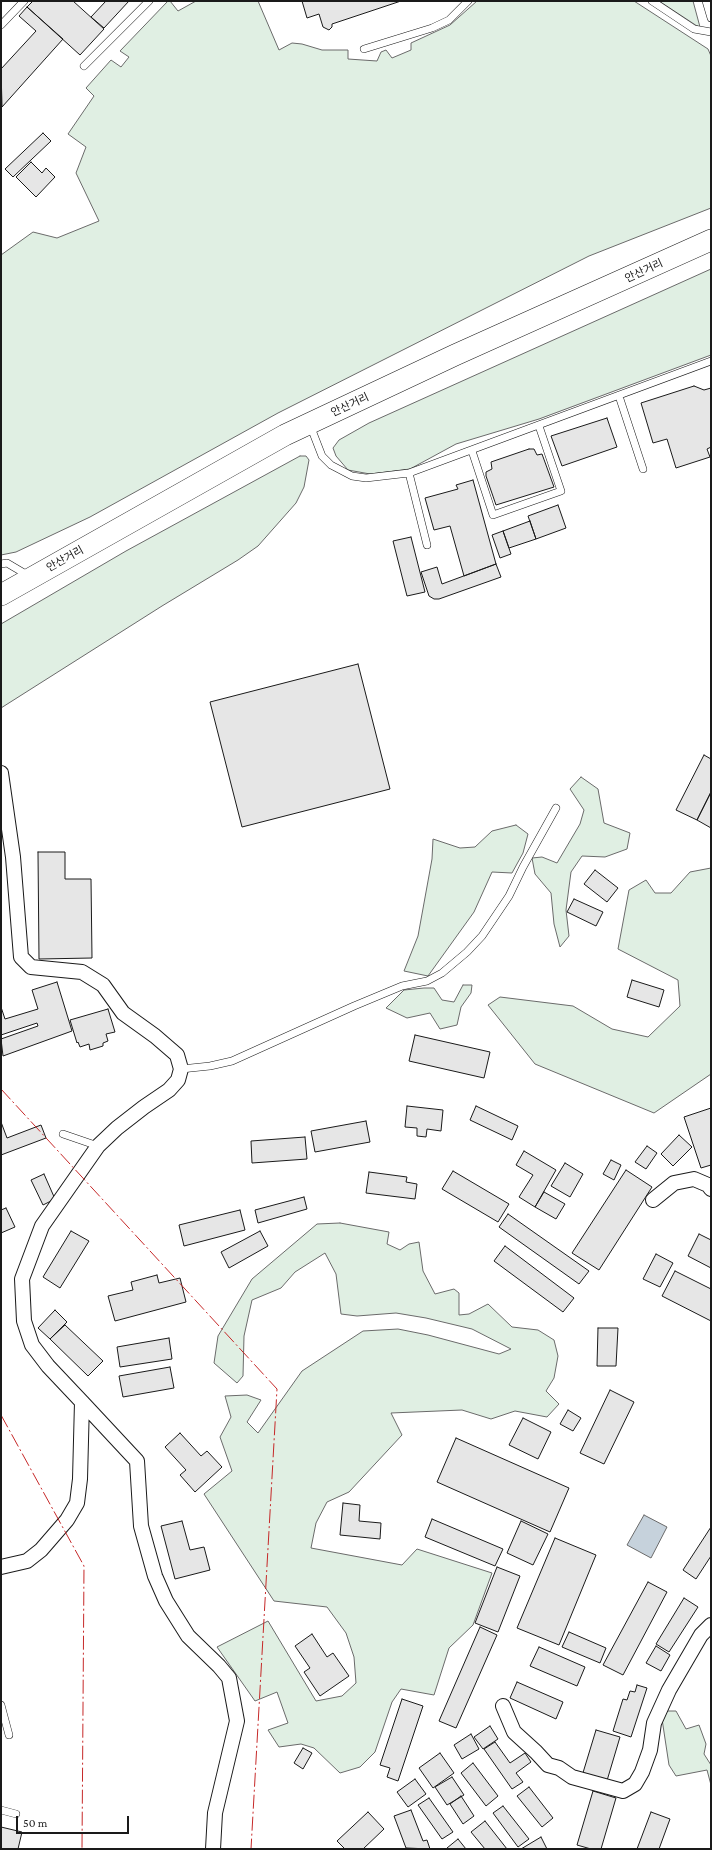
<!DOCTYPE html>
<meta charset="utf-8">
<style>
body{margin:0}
#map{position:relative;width:712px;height:1850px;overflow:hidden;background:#fff;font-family:"Crimson Pro",serif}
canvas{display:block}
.frame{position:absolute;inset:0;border:2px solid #1a1a1a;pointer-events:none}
.scale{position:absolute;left:16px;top:1816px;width:113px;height:18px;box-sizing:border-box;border:2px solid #1a1a1a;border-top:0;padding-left:5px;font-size:12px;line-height:14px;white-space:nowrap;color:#1a1a1a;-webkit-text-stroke:3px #fff;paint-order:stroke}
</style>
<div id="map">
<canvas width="712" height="1850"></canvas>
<div class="frame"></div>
<div class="scale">50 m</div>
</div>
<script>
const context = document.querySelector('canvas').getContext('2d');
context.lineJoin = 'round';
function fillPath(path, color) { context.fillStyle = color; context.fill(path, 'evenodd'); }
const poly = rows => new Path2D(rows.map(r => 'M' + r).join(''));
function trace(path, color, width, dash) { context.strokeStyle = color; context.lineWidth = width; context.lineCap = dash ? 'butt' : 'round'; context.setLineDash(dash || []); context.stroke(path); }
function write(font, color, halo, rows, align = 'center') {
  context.font = font + ' "Crimson Pro","Noto Sans KR",serif'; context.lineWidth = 3; context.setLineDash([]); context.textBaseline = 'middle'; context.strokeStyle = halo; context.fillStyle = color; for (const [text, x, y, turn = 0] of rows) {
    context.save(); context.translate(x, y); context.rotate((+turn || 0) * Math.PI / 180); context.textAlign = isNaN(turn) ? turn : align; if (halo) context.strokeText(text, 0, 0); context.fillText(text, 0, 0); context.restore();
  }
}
const green = poly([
 [168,1,170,1,178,11,196,1,258,1,279,50,292,43,302,44,322,50,348,50,348,59,377,61,381,52,386,50,392,58,411,50,411,43,450,25,477,1,634,1,708,49,711,56,711,208,589,256,278,413,90,517,16,552,1,555,1,255,33,232,57,238,99,221,76,173,86,147,68,134,94,96,86,88,111,60,121,67,129,57,120,51,168,1],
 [659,1,693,1,700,27,697,26,659,1],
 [711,269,711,355,539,419,456,444,410,469,370,474,348,470,336,456,333,448,339,440,369,423,711,269],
 [300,456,306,456,309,460,304,487,296,503,258,546,238,560,162,606,1,708,1,624,126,551,300,456],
 [581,777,598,789,604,823,630,833,627,849,605,857,582,856,571,872,566,910,569,936,560,947,554,924,551,893,535,874,532,858,542,857,557,863,580,824,584,810,570,789,581,777],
 [516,825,528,834,523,853,512,873,492,872,474,912,428,976,404,971,418,936,432,859,433,839,460,848,475,847,492,831,516,825],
 [711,868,711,1074,654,1113,535,1064,488,1005,500,997,573,1006,612,1029,648,1037,680,1006,678,980,618,949,629,890,646,880,655,893,671,893,690,872,711,868],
 [463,985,472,985,471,993,461,1007,457,1025,440,1029,430,1013,407,1018,386,1008,404,990,424,988,434,988,442,1000,454,1002,463,985],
 [340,1223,389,1232,387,1244,400,1250,409,1244,419,1242,423,1271,435,1294,454,1289,459,1293,459,1315,469,1314,488,1304,512,1327,538,1330,554,1340,558,1356,554,1378,546,1391,559,1404,547,1417,515,1411,491,1419,462,1410,391,1413,402,1435,349,1492,327,1502,316,1523,311,1548,402,1565,417,1549,492,1573,473,1625,449,1648,434,1695,401,1689,392,1702,375,1752,360,1767,340,1773,314,1748,301,1744,279,1747,268,1730,288,1723,277,1692,255,1701,217,1647,268,1621,316,1701,342,1696,356,1683,354,1657,346,1633,327,1607,274,1601,204,1494,232,1471,220,1437,231,1417,225,1396,247,1395,261,1400,247,1422,258,1433,302,1371,363,1331,398,1329,428,1335,499,1354,511,1349,472,1329,426,1318,396,1313,357,1316,341,1314,336,1274,325,1253,295,1272,281,1288,252,1300,244,1336,243,1376,237,1383,214,1363,218,1336,252,1279,317,1224,340,1223],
 [666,1711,676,1711,686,1729,699,1725,706,1744,704,1754,711,1765,711,1785,707,1770,676,1776,669,1765,662,1719,666,1711]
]);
const water = poly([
 [644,1515,667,1527,651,1558,627,1545,644,1515]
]);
const building = poly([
 [33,1,73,1,104,29,80,55,27,7,33,1],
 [106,1,129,1,104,28,91,17,106,1],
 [302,1,401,1,332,24,332,27,329,30,323,27,319,14,307,18,302,1],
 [27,7,63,39,2,107,1,69,36,31,19,16,27,7],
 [43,133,51,141,13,177,5,169,43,133],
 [31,162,42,173,46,168,55,177,36,197,16,177,31,162],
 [694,386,704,390,711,388,711,447,707,449,710,457,676,468,667,439,653,443,641,403,694,386],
 [607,418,617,447,562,466,551,436,607,418],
 [529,449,534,449,537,455,542,454,554,487,496,505,486,476,486,472,492,469,491,462,529,449],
 [473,480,496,564,464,576,450,526,434,530,425,498,458,489,456,485,473,480],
 [558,505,566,528,536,539,528,516,558,505],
 [530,521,536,539,509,548,503,531,530,521],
 [503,531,511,554,500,558,492,535,503,531],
 [411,537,425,592,407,596,393,541,411,537],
 [496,564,501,577,439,599,434,599,429,596,421,572,437,567,442,584,496,564],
 [358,664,390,789,242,827,210,702,358,664],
 [704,755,711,759,711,792,697,820,676,810,704,755],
 [711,792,711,828,697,820,711,792],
 [38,852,65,852,65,879,91,879,92,958,39,959,38,852],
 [595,870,618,888,607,902,584,884,595,870],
 [574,899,603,912,596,926,567,912,574,899],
 [632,980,664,990,659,1007,627,997,632,980],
 [57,982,72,1031,3,1056,1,1039,38,1026,37,1023,1,1035,1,1007,5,1019,38,1009,32,990,57,982],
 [108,1009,115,1032,106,1034,108,1041,103,1043,103,1046,90,1050,89,1044,80,1047,78,1042,77,1043,70,1020,108,1009],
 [415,1035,490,1052,484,1078,409,1061,415,1035],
 [407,1106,443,1110,441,1131,427,1129,426,1137,417,1136,417,1128,405,1127,407,1106],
 [476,1106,518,1126,512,1140,470,1120,476,1106],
 [711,1108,711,1165,701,1168,684,1117,711,1108],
 [366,1121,370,1142,315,1152,311,1131,366,1121],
 [1,1122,7,1138,41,1125,46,1138,1,1155,1,1122],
 [679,1135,692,1147,673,1166,661,1154,679,1135],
 [305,1137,307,1159,252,1163,251,1141,305,1137],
 [647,1146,657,1153,646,1169,635,1162,647,1146],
 [524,1151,556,1170,535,1207,519,1197,533,1175,516,1165,524,1151],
 [611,1160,621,1165,614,1180,603,1174,611,1160],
 [565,1163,583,1174,570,1197,551,1186,565,1163],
 [626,1170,652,1187,599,1270,572,1253,626,1170],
 [453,1171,509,1204,498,1222,442,1189,453,1171],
 [369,1172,407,1177,406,1182,417,1184,415,1199,366,1193,369,1172],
 [44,1174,55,1199,43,1205,31,1180,44,1174],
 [544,1192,565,1204,556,1219,535,1207,544,1192],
 [304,1197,307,1209,258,1223,255,1210,304,1197],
 [6,1208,15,1227,1,1233,1,1210,6,1208],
 [240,1210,245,1230,184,1246,179,1225,240,1210],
 [508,1214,589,1271,579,1284,499,1227,508,1214],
 [71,1231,89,1241,60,1288,43,1277,71,1231],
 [260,1231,268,1246,229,1268,221,1252,260,1231],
 [699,1234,711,1240,711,1268,688,1256,699,1234],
 [505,1246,574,1298,563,1312,494,1261,505,1246],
 [656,1254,673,1263,660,1287,643,1279,656,1254],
 [675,1271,711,1289,711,1321,662,1296,675,1271],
 [157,1275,159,1283,180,1278,186,1302,115,1321,108,1296,133,1290,131,1282,157,1275],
 [55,1310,67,1322,50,1339,38,1328,55,1310],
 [65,1325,103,1361,88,1376,50,1339,65,1325],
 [598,1328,618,1328,616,1366,597,1366,598,1328],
 [169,1338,172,1359,120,1367,117,1347,169,1338],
 [170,1367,174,1388,123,1397,119,1376,170,1367],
 [610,1390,634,1402,604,1464,580,1453,610,1390],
 [568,1410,581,1418,573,1431,560,1424,568,1410],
 [523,1418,551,1432,538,1459,509,1445,523,1418],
 [180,1433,201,1456,207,1451,222,1467,195,1492,180,1475,186,1470,165,1447,180,1433],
 [456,1438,569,1488,550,1532,437,1482,456,1438],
 [343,1503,360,1505,359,1521,381,1523,380,1539,340,1535,343,1503],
 [432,1519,503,1549,495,1566,425,1537,432,1519],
 [182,1521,190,1550,204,1547,210,1570,175,1579,161,1526,182,1521],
 [521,1521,548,1534,533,1565,507,1553,521,1521],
 [711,1527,711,1556,696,1579,683,1570,711,1527],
 [555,1538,596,1555,559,1645,517,1628,555,1538],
 [497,1567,520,1576,498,1632,475,1623,497,1567],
 [648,1582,667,1592,623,1675,603,1665,648,1582],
 [684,1598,698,1607,669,1652,656,1644,684,1598],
 [480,1627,497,1635,456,1728,439,1721,480,1627],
 [569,1632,606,1648,600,1663,562,1647,569,1632],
 [312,1634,327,1657,333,1653,349,1676,320,1696,304,1672,310,1668,295,1646,312,1634],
 [656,1646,670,1655,661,1671,646,1663,656,1646],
 [539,1647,585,1667,577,1686,530,1666,539,1647],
 [517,1682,563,1702,556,1719,510,1698,517,1682],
 [637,1685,647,1688,631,1737,613,1731,623,1699,627,1700,630,1691,635,1692,637,1685],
 [402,1699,423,1706,398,1781,387,1777,390,1768,380,1765,402,1699],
 [490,1726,498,1739,483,1749,474,1737,490,1726],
 [596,1730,620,1737,606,1784,582,1776,596,1730],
 [471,1734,479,1749,462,1759,454,1745,471,1734],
 [495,1742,510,1763,525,1753,531,1762,516,1773,523,1782,512,1789,484,1749,495,1742],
 [303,1748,312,1753,303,1769,294,1763,303,1748],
 [440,1753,454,1773,433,1788,419,1768,440,1753],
 [473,1763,498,1796,486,1806,461,1773,473,1763],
 [452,1777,464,1795,447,1805,435,1787,452,1777],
 [415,1779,426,1794,408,1807,397,1792,415,1779],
 [529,1787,553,1818,542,1827,517,1796,529,1787],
 [593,1791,616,1798,601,1849,591,1849,577,1845,593,1791],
 [461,1796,474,1816,463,1824,450,1804,461,1796],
 [429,1798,453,1832,442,1839,418,1805,429,1798],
 [503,1806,529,1839,518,1847,493,1813,503,1806],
 [411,1810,423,1841,427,1840,430,1849,406,1848,394,1816,411,1810],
 [368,1812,384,1829,363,1849,345,1849,337,1841,368,1812],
 [651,1812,670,1819,659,1849,637,1849,651,1812],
 [485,1821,507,1849,485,1849,471,1832,485,1821],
 [1,1827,22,1832,18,1849,1,1849,1,1827],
 [541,1837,547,1849,521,1849,541,1837],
 [458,1839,466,1849,449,1849,447,1848,458,1839]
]);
const lane = poly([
 [652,1,694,29,711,32],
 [706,1,711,18],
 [1,25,24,1],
 [364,49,432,28,449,20,468,1],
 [84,66,149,1],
 [619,396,643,469],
 [310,425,322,456,331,465,352,476,366,478,409,473,711,361],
 [472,451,493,515,561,491,539,426],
 [409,473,427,545],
 [1,564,7,563,29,576],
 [181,1069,210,1066,232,1061,354,1006,402,986,427,981,442,973,467,952,482,936,509,896,523,867,556,808],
 [63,1134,98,1146],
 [1,1705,9,1735],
 [1,1810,16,1814]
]);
const street = poly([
 [1,773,13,857,21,957,31,967,82,972,103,985,123,1013,155,1036,177,1055,181,1069,178,1080,169,1090,144,1107,117,1128,98,1146,42,1226,22,1279,24,1321,32,1345,48,1366,82,1402],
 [653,1200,674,1183,694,1179,708,1185,711,1189],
 [1,1567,27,1561,41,1550,67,1520,77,1503,80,1479,82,1402,137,1461,141,1526,155,1576,166,1601,188,1636,219,1666,229,1678,237,1721,215,1813,213,1849],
 [503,1706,514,1732,536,1752,548,1765,559,1768,572,1777,623,1791,635,1784,642,1772,650,1750,654,1723,669,1690,701,1635,711,1625]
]);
const primary = poly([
 [1,595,285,435,455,355,711,240]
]);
const power = poly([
 [1,1089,277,1389,251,1849],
 [1,1415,84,1566,82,1849]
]);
const streetNames = [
 ["안산거리",644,271,-25],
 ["안산거리",350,405,-25],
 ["안산거리",65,559,-29]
];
fillPath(green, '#e0efe3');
trace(green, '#6a6a6a', 1);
fillPath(water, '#c6d2dc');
trace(water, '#6a6a6a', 1);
fillPath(building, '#e6e6e6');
trace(building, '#1a1a1a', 1);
trace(lane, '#1a1a1a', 8);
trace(street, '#1a1a1a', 16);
trace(primary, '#1a1a1a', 22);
trace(lane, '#fff', 7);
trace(street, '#fff', 14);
trace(primary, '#fff', 21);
trace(power, '#c62828', 1, [14, 3, 2, 3]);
write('11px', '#1a1a1a', '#fff', streetNames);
</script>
